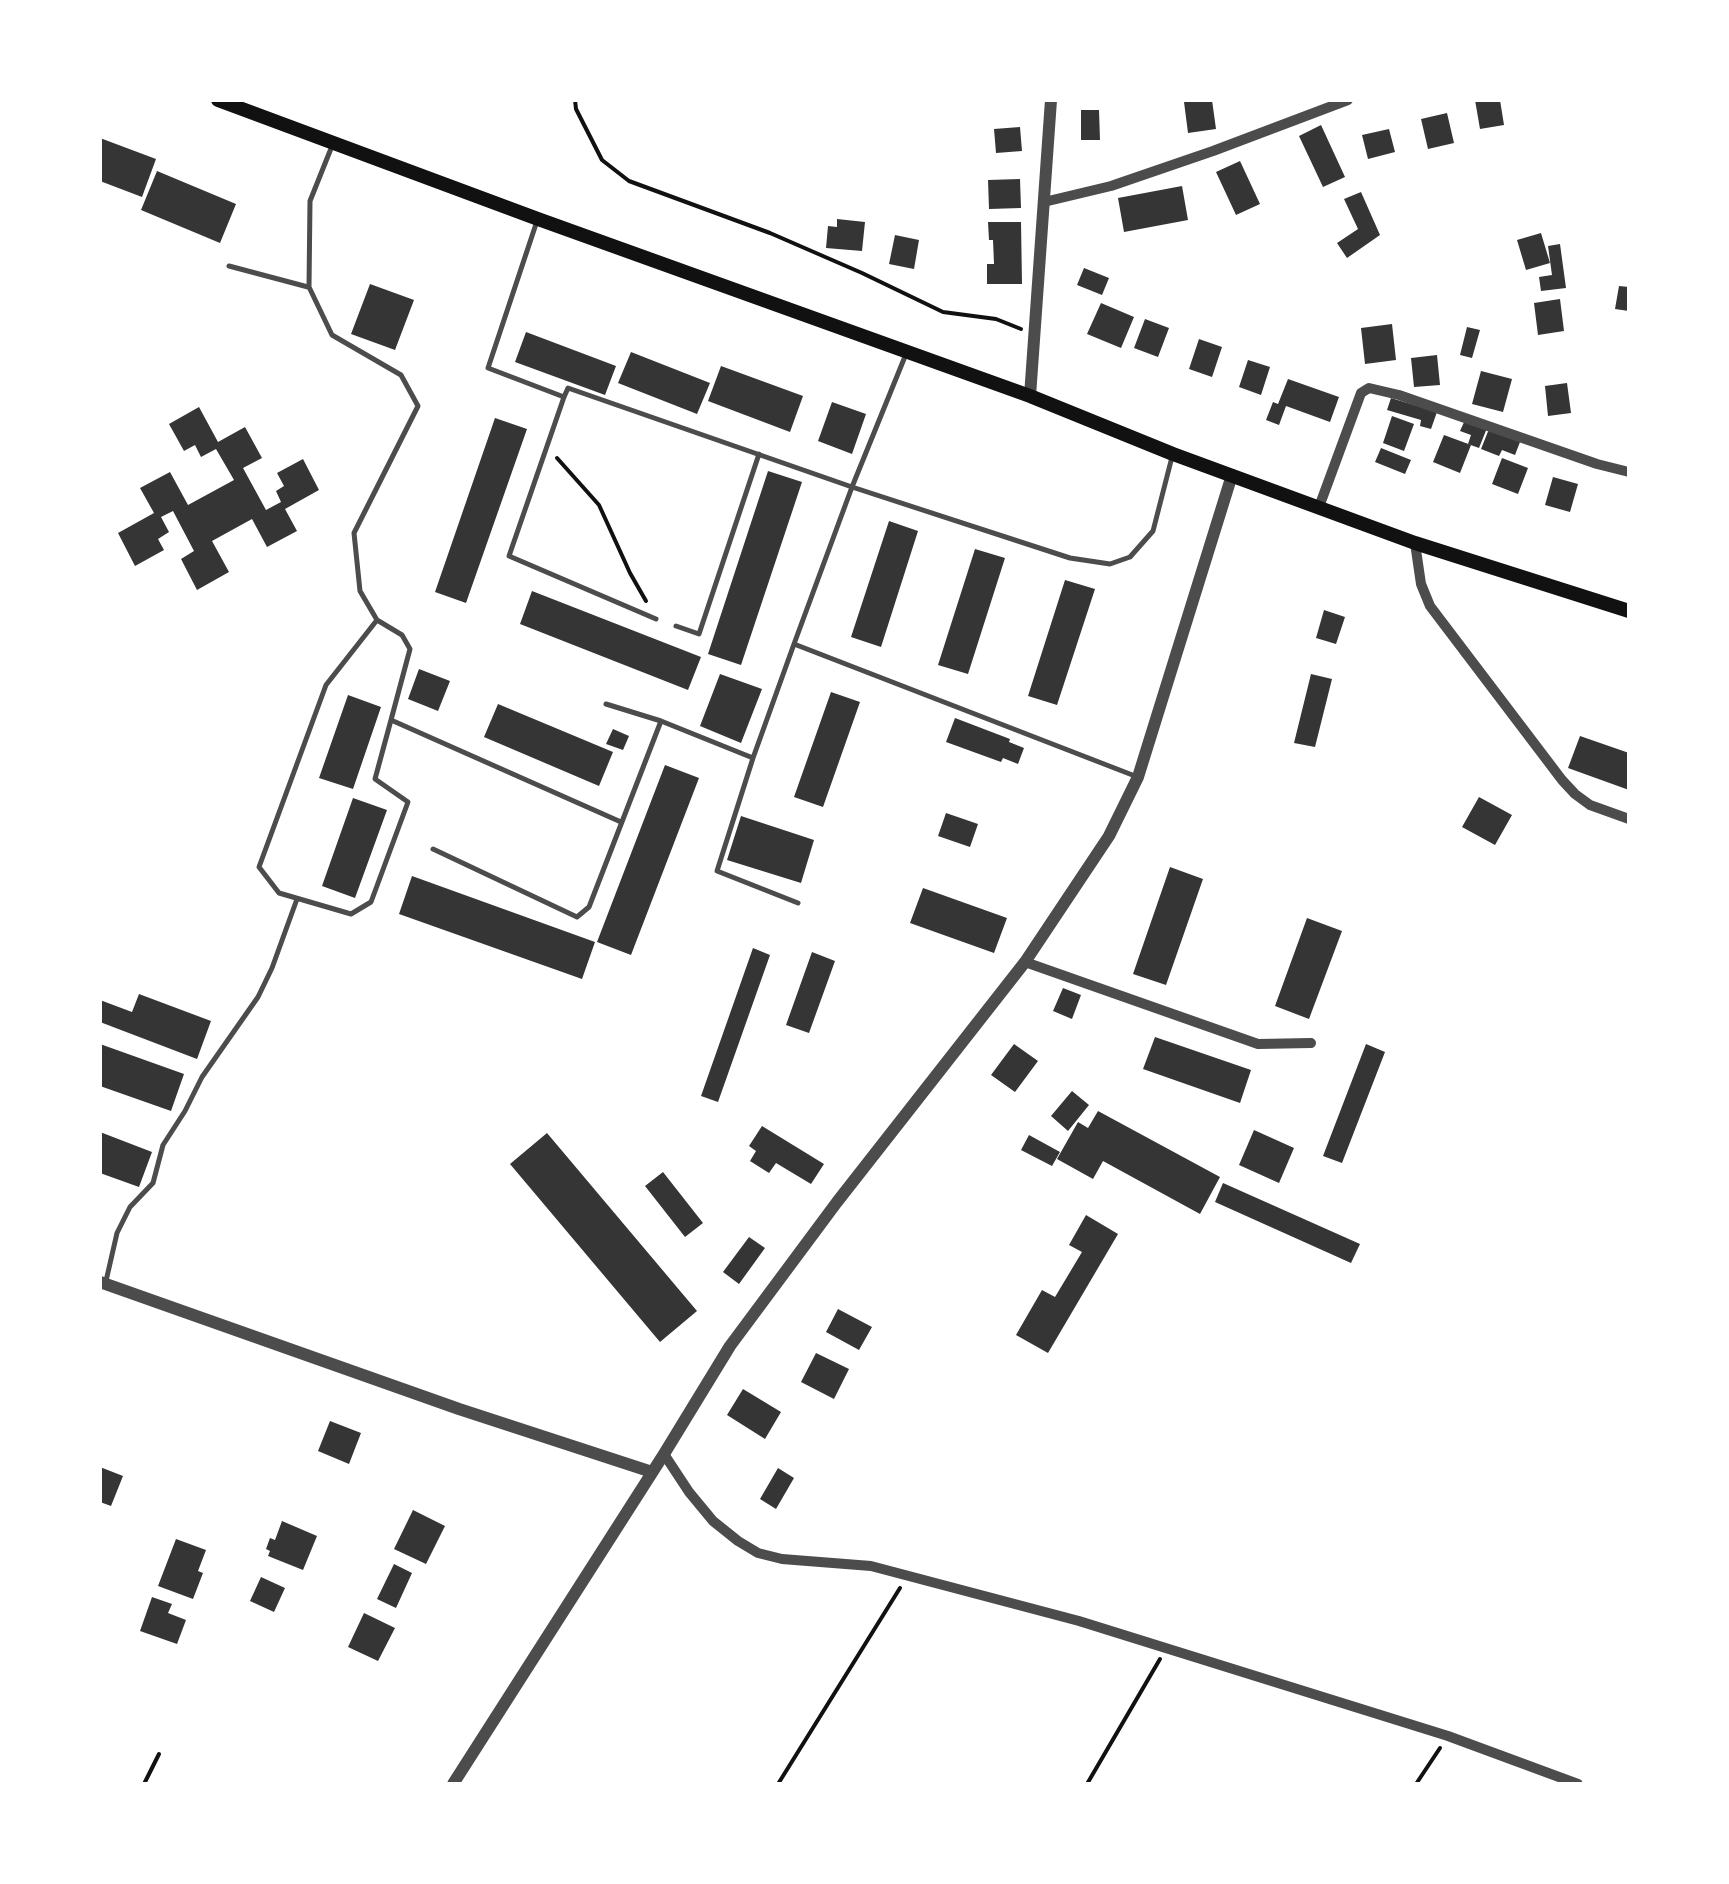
<!DOCTYPE html>
<style>
body{margin:0}
#map{position:relative;width:1729px;height:1884px;overflow:hidden;background:#fff;font-family:Rubik,sans-serif}
canvas{display:block}
.frame{position:absolute;inset:0;border:102px solid #fff;pointer-events:none}
</style>
<div id="map">
<canvas width="1729" height="1884"></canvas>
<div class="frame"></div>
</div>
<script>
const context = document.querySelector('canvas').getContext('2d');
context.lineJoin = 'round';
function fillPath(path, color) { context.fillStyle = color; context.fill(path, 'evenodd'); }
const poly = rows => new Path2D(rows.map(r => 'M' + r).join(''));
function trace(path, color, width, dash) { context.strokeStyle = color; context.lineWidth = width; context.lineCap = dash ? 'butt' : 'round'; context.setLineDash(dash || []); context.stroke(path); }
const building = poly([
 [1200,100,1212,100,1216,129,1188,133,1184,102],
 [1475,100,1500,100,1504,125,1480,129],
 [1081,110,1099,110,1100,140,1081,140],
 [1447,113,1454,143,1428,149,1421,119],
 [1321,125,1345,177,1323,187,1299,136],
 [1020,127,1022,151,996,153,994,129],
 [1389,129,1395,152,1368,159,1362,135],
 [100,138,156,159,142,197,100,181],
 [1240,161,1260,204,1236,215,1216,172],
 [157,171,236,204,220,243,141,210],
 [1020,179,1021,208,989,209,988,180],
 [1182,186,1188,220,1124,232,1118,198],
 [1361,192,1380,235,1347,258,1337,243,1358,229,1344,199],
 [837,219,865,222,862,251,826,248,828,226,837,227],
 [988,222,1021,222,1022,284,987,284,987,264,994,264,993,240,989,240],
 [1541,233,1550,263,1526,270,1517,240],
 [895,235,919,240,914,269,889,264],
 [1560,244,1566,288,1541,291,1539,277,1552,275,1548,246],
 [1084,268,1109,278,1102,295,1077,285],
 [370,284,414,300,395,350,351,334],
 [1619,286,1629,287,1629,311,1615,309],
 [1560,299,1564,331,1538,335,1534,303],
 [1101,303,1134,317,1121,348,1087,334],
 [1145,319,1169,328,1158,357,1134,348],
 [1392,324,1396,360,1365,364,1361,328],
 [1467,327,1480,330,1472,358,1460,355],
 [526,332,616,366,605,395,515,362],
 [1199,339,1222,347,1212,377,1189,369],
 [631,352,710,383,697,414,618,383],
 [1437,355,1440,385,1414,387,1411,358],
 [1248,360,1270,367,1261,395,1239,387],
 [721,366,803,396,790,432,708,401],
 [1481,371,1512,379,1503,412,1472,404],
 [1288,379,1339,397,1330,422,1286,406,1279,425,1266,420,1273,402,1278,404],
 [1567,383,1571,413,1548,416,1545,386],
 [1391,398,1437,412,1431,429,1420,426,1421,420,1387,410],
 [832,402,866,414,852,454,818,441],
 [199,407,218,442,245,427,262,458,243,468,266,510,281,502,276,491,284,486,277,473,303,459,319,490,285,509,297,531,267,547,252,519,212,541,229,572,197,590,181,559,194,551,173,511,161,517,169,532,158,539,164,550,135,566,118,533,154,513,140,488,170,472,188,505,234,480,216,449,201,457,195,445,184,451,169,424],
 [1392,416,1414,424,1404,451,1383,443],
 [495,418,527,429,466,603,435,592],
 [1465,420,1487,428,1479,448,1468,444,1471,435,1460,431],
 [1489,429,1520,442,1515,455,1502,450,1499,456,1481,449],
 [1444,435,1471,445,1460,473,1433,462],
 [1381,448,1411,460,1405,474,1375,462],
 [1502,458,1528,468,1518,494,1492,484],
 [768,471,802,482,741,665,708,654],
 [1553,477,1578,484,1570,512,1545,505],
 [889,521,918,531,881,647,851,637],
 [975,549,1005,558,968,674,938,665],
 [1065,580,1095,589,1057,705,1028,696],
 [532,591,701,657,688,690,520,624],
 [1324,610,1345,617,1336,644,1316,638],
 [419,669,450,681,438,711,408,699],
 [720,674,762,689,741,743,700,726],
 [1311,674,1332,679,1315,747,1294,743],
 [831,692,860,702,823,807,794,797],
 [348,695,381,707,353,789,319,778],
 [498,704,613,752,599,786,484,737],
 [955,718,1010,739,1009,742,1024,748,1018,764,1003,758,1001,762,946,742],
 [613,729,629,736,623,750,606,744],
 [1580,736,1629,753,1629,790,1568,768],
 [665,765,699,778,631,955,597,942],
 [1479,797,1512,815,1495,845,1462,827],
 [353,798,387,810,355,898,322,886],
 [946,813,978,824,970,847,938,836],
 [741,816,814,840,801,883,727,860],
 [1170,867,1203,879,1166,985,1133,974],
 [412,876,595,942,582,979,399,914],
 [923,888,1007,918,994,953,910,923],
 [1307,918,1342,931,1309,1019,1275,1006],
 [753,948,770,955,718,1102,701,1096],
 [812,952,835,961,809,1033,786,1025],
 [1063,988,1081,995,1072,1019,1053,1011],
 [139,994,211,1021,197,1059,100,1022,100,1000,132,1012],
 [1155,1037,1251,1070,1240,1103,1143,1069],
 [100,1044,184,1074,171,1111,100,1086],
 [1014,1044,1038,1061,1015,1092,991,1075],
 [1366,1044,1385,1052,1342,1163,1323,1156],
 [1072,1091,1089,1105,1068,1131,1051,1116],
 [1098,1111,1220,1177,1200,1214,1103,1161,1093,1179,1057,1159,1078,1122,1088,1128],
 [762,1126,824,1164,811,1184,776,1163,769,1173,750,1161,756,1151,749,1146],
 [1254,1130,1294,1148,1279,1183,1239,1165],
 [100,1132,152,1152,139,1187,100,1173],
 [547,1133,697,1311,660,1342,510,1164],
 [1029,1135,1060,1152,1052,1166,1021,1150],
 [663,1172,703,1223,685,1237,645,1186],
 [1223,1183,1360,1244,1351,1263,1215,1202],
 [1086,1215,1118,1234,1048,1353,1016,1335,1042,1290,1055,1297,1082,1252,1069,1245],
 [749,1237,765,1248,739,1284,723,1272],
 [838,1309,872,1327,859,1350,826,1332],
 [816,1353,849,1369,834,1399,801,1382],
 [743,1389,781,1412,765,1439,727,1415],
 [330,1421,361,1433,349,1464,318,1451],
 [100,1467,123,1476,111,1506,100,1502],
 [778,1468,794,1478,776,1509,760,1499],
 [413,1510,445,1526,426,1564,394,1549],
 [282,1521,317,1536,303,1570,268,1556,270,1551,266,1549,270,1538,275,1540],
 [176,1539,206,1550,198,1571,203,1573,193,1599,158,1586],
 [394,1564,412,1573,396,1608,377,1599],
 [261,1577,285,1588,274,1612,250,1601],
 [152,1597,172,1604,168,1613,186,1620,177,1644,140,1631],
 [364,1613,395,1628,378,1661,348,1647]
]);
const path = poly([
 [575,100,576,109,602,160,629,181,770,233,862,273,943,312,996,319,1021,329],
 [557,458,599,505,630,573,646,601],
 [144,1784,159,1754],
 [778,1784,900,1588],
 [1087,1784,1160,1659],
 [1416,1784,1440,1748]
]);
const service = poly([
 [332,146,310,201,309,287,332,335,401,375,418,406,354,533,360,591,377,620,402,635,410,649,391,720],
 [537,221,488,368,564,397,509,556,656,619],
 [229,266,308,287],
 [564,397,568,388,852,487,1070,558,1110,564,1130,557,1153,531,1172,457],
 [377,620,326,685,259,867,279,893,351,914,371,902,408,802,375,779,391,720,621,822],
 [676,626,699,634,759,454],
 [794,644,852,487,906,354],
 [661,721,753,758],
 [433,849,577,917,589,907,661,721,606,704],
 [798,903,717,871,753,758,794,644,1135,776],
 [106,1281,117,1233,130,1207,153,1183,163,1145,185,1111,202,1077,258,997,272,968,297,899]
]);
const minor = poly([
 [1044,202,1111,186,1213,151,1348,100],
 [1319,507,1361,393,1369,388,1399,395,1597,464,1629,472],
 [1415,543,1421,584,1430,606,1562,780,1575,794,1590,805,1629,819],
 [1025,962,1258,1044,1311,1043],
 [664,1454,689,1492,713,1521,738,1541,758,1553,782,1559,871,1566,1079,1621,1448,1736,1578,1784]
]);
const tertiary = poly([
 [1030,396,1051,100],
 [100,1282,459,1409,652,1472],
 [453,1784,664,1454,730,1346,837,1202,1025,962,1109,836,1138,777,1232,475]
]);
const secondary = poly([
 [218,100,538,219,1030,396,1173,454,1415,543,1629,611]
]);
fillPath(building, '#353535');
trace(path, '#111', 4);
trace(service, '#4c4c4c', 5);
trace(minor, '#4c4c4c', 10);
trace(tertiary, '#4c4c4c', 12);
trace(secondary, '#111', 14);
</script>
